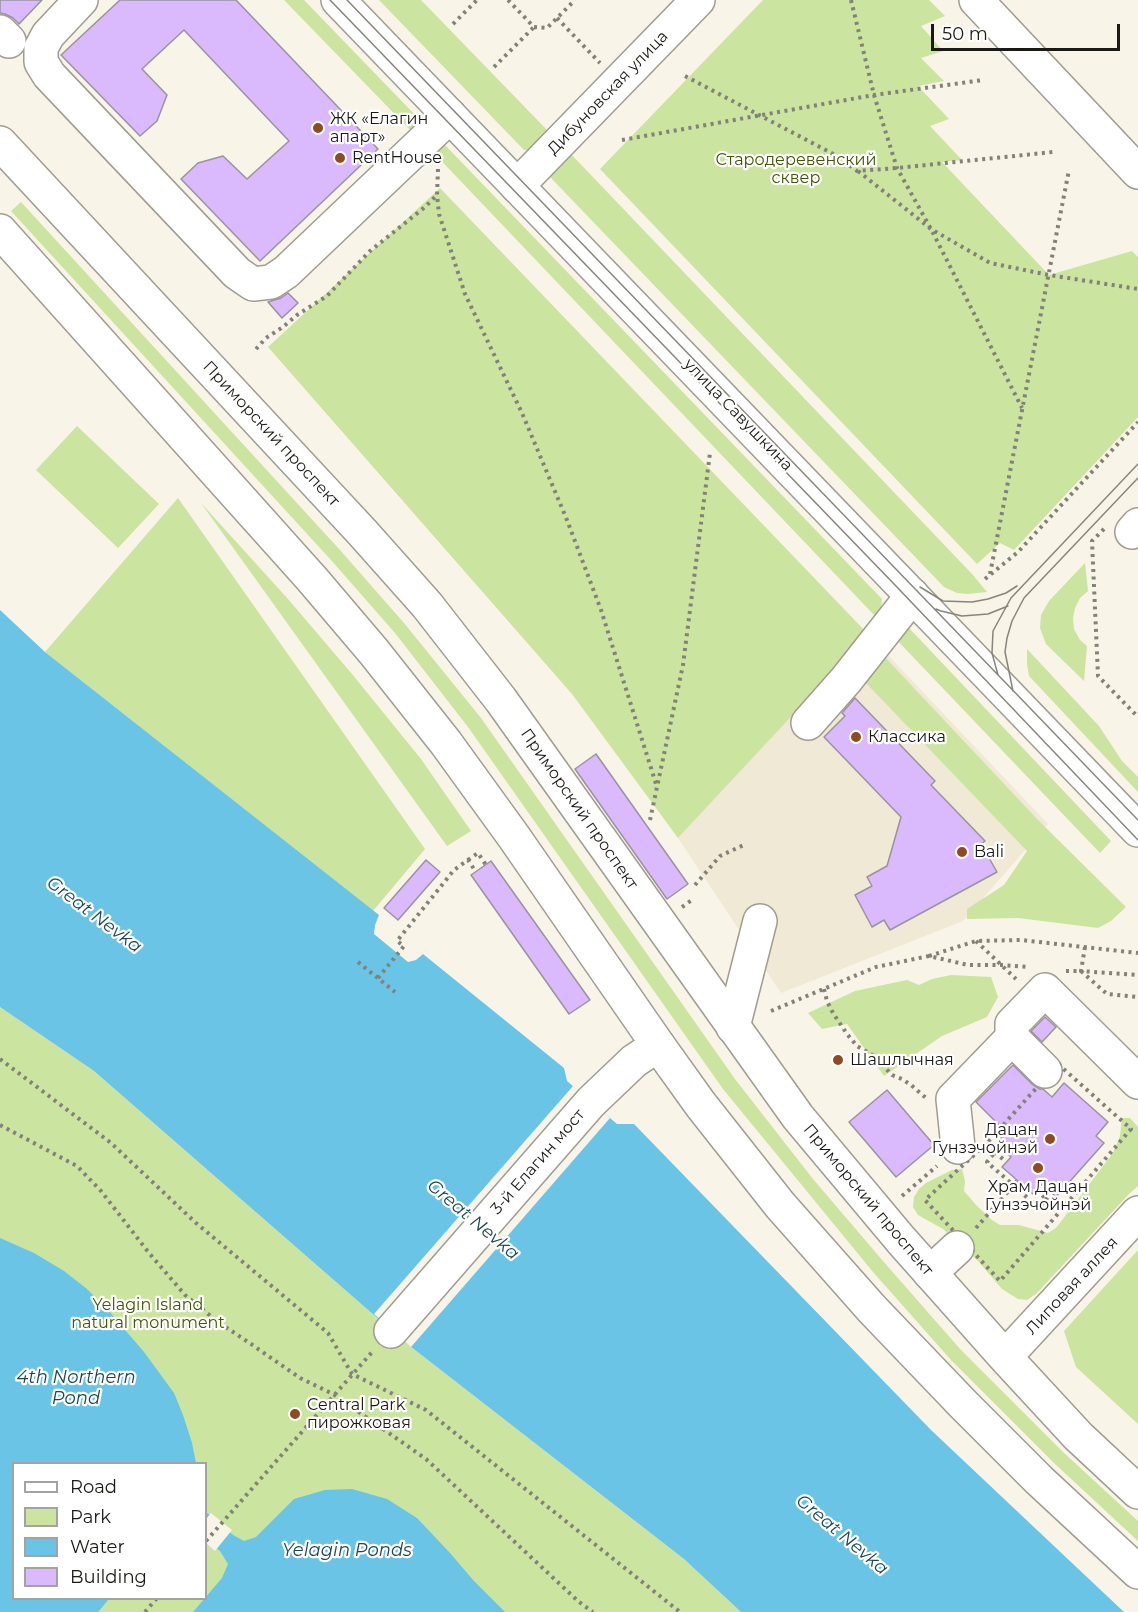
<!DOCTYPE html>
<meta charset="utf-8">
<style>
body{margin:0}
#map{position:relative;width:1138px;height:1612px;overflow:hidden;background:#f8f4e8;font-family:Montserrat,sans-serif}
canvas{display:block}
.legend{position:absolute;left:12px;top:1462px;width:195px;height:138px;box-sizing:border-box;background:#fff;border:2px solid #a4a3a1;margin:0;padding:8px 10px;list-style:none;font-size:18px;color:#1b1915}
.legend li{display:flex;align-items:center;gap:12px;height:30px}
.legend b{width:30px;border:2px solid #a4a3a1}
.scale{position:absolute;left:931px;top:24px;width:189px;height:27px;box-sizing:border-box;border:3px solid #1b1915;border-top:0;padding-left:8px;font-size:18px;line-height:21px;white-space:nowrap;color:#1b1915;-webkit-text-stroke:4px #fff;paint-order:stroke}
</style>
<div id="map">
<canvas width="1138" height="1612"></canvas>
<ul class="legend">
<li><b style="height:8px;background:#fff"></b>Road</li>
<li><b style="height:16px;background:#cbe4a0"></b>Park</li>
<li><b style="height:16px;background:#69c4e6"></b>Water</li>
<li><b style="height:16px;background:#dab9fd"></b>Building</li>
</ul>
<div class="scale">50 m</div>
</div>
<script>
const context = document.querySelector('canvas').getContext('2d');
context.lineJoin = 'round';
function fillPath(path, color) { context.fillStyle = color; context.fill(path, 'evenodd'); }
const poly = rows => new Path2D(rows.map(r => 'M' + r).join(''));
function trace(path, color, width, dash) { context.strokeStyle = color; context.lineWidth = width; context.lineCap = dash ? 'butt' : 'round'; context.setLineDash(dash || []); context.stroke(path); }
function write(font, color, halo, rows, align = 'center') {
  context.font = font + ' Montserrat,sans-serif'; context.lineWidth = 4.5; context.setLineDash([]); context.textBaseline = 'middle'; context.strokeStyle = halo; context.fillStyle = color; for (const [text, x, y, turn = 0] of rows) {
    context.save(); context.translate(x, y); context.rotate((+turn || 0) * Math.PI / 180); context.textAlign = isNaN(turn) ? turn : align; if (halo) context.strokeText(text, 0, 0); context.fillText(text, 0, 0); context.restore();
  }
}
const built = poly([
 [868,634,1048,824,963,921,781,993,678,838]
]);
const green = poly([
 [284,0,304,0,420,120,414,134],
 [379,0,421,0,549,132,529,150,524,150],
 [763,0,929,0,945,16,921,26,943,51,921,58,944,81,918,86,949,119,930,126,962,160,942,162,1049,275,1132,251,1138,257,1138,417,1014,550,1000,543,977,564,600,169],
 [445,145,882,599,881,608,875,616,431,150],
 [569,152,973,575,987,592,968,594,957,593,944,587,551,178,550,174],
 [440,188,868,634,866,637,1037,819,1126,907,1111,921,1098,928,1018,918,967,919,967,909,1004,885,1027,851,844,660,678,838,572,694,268,347],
 [21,202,340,550,404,623,481,718,735,1079,813,1179,883,1261,961,1350,1063,1452,1138,1521,1138,1541,1054,1463,951,1360,873,1272,723,1089,468,727,395,633,331,560,11,211],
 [77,426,159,504,118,548,36,470],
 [178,498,425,849,373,911,45,652],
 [201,503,288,599,352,674,421,759,471,831,447,846],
 [1085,563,1088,591,1080,598,1075,608,1073,618,1074,629,1080,640,1087,646,1084,681,1046,644,1040,628,1041,615,1049,601],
 [909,628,1111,841,1100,853,893,636],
 [1027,649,1099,726,1122,761,1138,777,1138,792,1029,676,1027,664],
 [951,975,991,977,998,997,987,1017,942,1036,884,1076,847,1024,822,1029,808,1013,855,991,907,980,919,985,932,979],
 [0,1007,94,1071,406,1343,684,1559,741,1612,0,1612],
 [14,1464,206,1464,206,1598,14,1598],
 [1122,1118,1130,1118,1138,1127,1138,1186,1129,1194,1036,1294,1027,1300,1018,1299,1002,1289,978,1261,943,1229,918,1215,913,1207,914,1197,919,1189,926,1183,952,1170,962,1169,965,1181,964,1191,977,1206,992,1220,1000,1225,1019,1225,1048,1233,1056,1228,1113,1153,1120,1136],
 [1138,1250,1138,1424,1076,1367,1064,1331]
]);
const water = poly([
 [0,610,45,652,379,915,375,925,374,934,408,962,416,960,423,954,564,1068,567,1081,617,1124,634,1124,931,1430,1124,1612,741,1612,684,1559,406,1343,94,1071,0,1007],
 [0,1238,34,1253,64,1271,87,1289,108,1310,144,1352,174,1393,183,1415,192,1443,196,1463,14,1464,14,1598,109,1599,98,1612,0,1612],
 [352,1489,387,1499,417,1518,450,1553,473,1580,505,1612,193,1612,222,1578,228,1564,220,1551,206,1540,206,1512,233,1535,244,1541,256,1537,294,1499,325,1490]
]);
const pier = poly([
 [573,1086,610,1118,411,1347,374,1314],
 [211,1513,232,1530,215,1551,206,1543,206,1519]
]);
const building = poly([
 [0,0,42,0,19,24,13,18,5,14,0,13,0,0],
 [120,0,236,0,378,149,260,261,181,179,198,163,223,156,247,179,289,141,184,30,142,69,167,95,157,121,140,136,61,55,120,0],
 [288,293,298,303,282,318,268,302,281,298,288,293],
 [855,698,935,781,931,785,985,841,981,844,997,872,890,930,884,920,872,927,855,895,872,886,867,877,887,866,901,817,824,737,845,716,842,713,855,698],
 [596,754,688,884,667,899,575,769,596,754],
 [426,860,440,872,398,920,384,908,426,860],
 [491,861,590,1000,569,1014,471,875,491,861],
 [1045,1017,1056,1027,1042,1042,1031,1031,1045,1017],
 [1013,1065,1032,1084,1040,1089,1043,1089,1052,1097,1064,1083,1108,1122,1096,1136,1104,1143,1056,1197,1042,1184,1033,1194,1002,1167,1011,1157,996,1144,1006,1132,976,1102,1013,1065],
 [887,1090,934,1145,896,1177,849,1122,887,1090]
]);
const path = poly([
 [508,0,534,27,547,28,575,0],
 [851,0,874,95,897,168,931,229,1022,408],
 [557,18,600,63],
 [453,24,477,0],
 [494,67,534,27],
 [685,76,837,156,857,171,897,168,1053,152],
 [622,140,874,95,983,80],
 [438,169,437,195,439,214,465,294,522,413,567,520,601,610,657,787],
 [858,171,931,229,990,263,1049,275,1138,289],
 [256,349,266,338,283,327,297,315,327,296,370,251,425,207,436,196],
 [1104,529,1092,541,1098,676,1138,717],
 [990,574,1069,170],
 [985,579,1018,552,1138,422],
 [650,820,683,665,710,453],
 [468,860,478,853,486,865],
 [695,885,720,856,746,844],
 [682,907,692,900],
 [976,941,1016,979],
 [1085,947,1081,971,1138,975],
 [929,956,976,941,1021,940,1138,953],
 [358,962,395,992],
 [1066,971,1081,971,1107,994,1138,997],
 [378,978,404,946,397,941,454,870,468,860,476,872],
 [824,989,827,1001,833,1013,847,1034,857,1046,874,1056,892,1075,902,1079,911,1085,926,1098],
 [771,1011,876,967,929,956,968,965,1001,965,1029,967],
 [0,1059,111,1143,196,1223,328,1333,352,1374,426,1410,680,1612],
 [1058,1064,1131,1129,1000,1281,925,1200,986,1144,1058,1064],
 [0,1125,77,1166,101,1191,149,1253,185,1295,218,1322,251,1344,300,1378,333,1394,426,1459,579,1602,593,1612],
 [986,1144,995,1152,987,1162,1039,1208,1046,1199,1060,1210],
 [995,1152,1006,1162],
 [1037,1190,1046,1199],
 [902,1196,937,1166],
 [976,1228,1017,1181],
 [206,1541,373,1351],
 [145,1612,157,1598]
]);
const minor = poly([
 [81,0,48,35,41,48,41,62,49,75,237,273,253,284,271,282,286,272,450,116],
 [976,0,1138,172],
 [0,32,9,41],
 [517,186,698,0],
 [1132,532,1138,525],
 [808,723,846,680,909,600,912,595],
 [733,1027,760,921],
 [1012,1038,1012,1024,1045,990,1138,1082],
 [958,1147,953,1099,1012,1038,1045,1071],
 [930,1273,957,1248],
 [391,1331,591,1102,634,1061,658,1045]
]);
const major = poly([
 [338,0,1138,830],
 [0,143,362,532,427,605,501,700,798,1117,901,1240,1005,1357,1078,1436,1138,1492],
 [0,231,312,579,374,652,446,743,514,837,658,1045,701,1105,780,1205,872,1309,963,1404,1039,1480,1138,1572],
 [1005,1357,1138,1213]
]);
const tram = poly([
 [330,0,895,585,1138,840],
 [347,0,1138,820],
 [920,587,943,601,972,602,988,599,1006,593,1017,586],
 [936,609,941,611,962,616,988,614,1008,606],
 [998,675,992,653,993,631,1011,598,1138,464],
 [1013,691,1005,652,1007,638,1012,621,1024,598,1138,478]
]);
const markers = [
 [318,128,6,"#8f4a20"],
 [340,158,6,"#8f4a20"],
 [856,737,6,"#8f4a20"],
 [962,852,6,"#8f4a20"],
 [838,1060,6,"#8f4a20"],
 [1050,1139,6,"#8f4a20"],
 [1038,1168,6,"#8f4a20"],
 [295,1414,6,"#8f4a20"]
];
const streetNames = [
 ["Дибуновская улица",608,93,-46],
 ["улица Савушкина",738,415,46],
 ["Приморский проспект",271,434,47],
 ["Приморский проспект",579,809,55],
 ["3-й Елагин мост",538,1162,-49],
 ["Приморский проспект",868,1200,50],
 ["Липовая аллея",1072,1286,-47]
];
const poiNames = [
 ["ЖК «Елагин",330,119],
 ["апарт»",330,137],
 ["RentHouse",352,158],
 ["Классика",868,737],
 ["Bali",974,852],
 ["Шашлычная",850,1060],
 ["Дацан",1038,1130,"right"],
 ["Гунзэчойнэй",1038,1148,"right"],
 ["Храм Дацан",1038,1187,"center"],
 ["Гунзэчойнэй",1038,1205,"center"],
 ["Central Park",307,1405],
 ["пирожковая",307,1423]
];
const parkNames = [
 ["Стародеревенский",796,160],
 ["сквер",796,178],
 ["Yelagin Island",148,1305],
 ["natural monument",148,1323]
];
const waterNames = [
 ["Great Nevka",94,915,37],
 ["Great Nevka",473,1220,40],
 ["4th Northern",76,1378],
 ["Pond",76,1399],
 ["Great Nevka",842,1535,40],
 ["Yelagin Ponds",347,1551]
];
fillPath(built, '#f0e9d6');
fillPath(green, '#cbe4a0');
fillPath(water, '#69c4e6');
fillPath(pier, '#f8f4e8');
fillPath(building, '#dab9fd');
trace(building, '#98949e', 1.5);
trace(minor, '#a09c91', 36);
trace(major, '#a09c91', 36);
trace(path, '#848179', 4, [3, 4.5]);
trace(minor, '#fff', 33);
trace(major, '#fff', 33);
trace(tram, '#87847c', 1.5);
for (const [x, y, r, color] of markers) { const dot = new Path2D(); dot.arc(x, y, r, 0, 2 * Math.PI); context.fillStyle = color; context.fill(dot); trace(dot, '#fff', 2); }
write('16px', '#1b1915', '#fff', streetNames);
write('16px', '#1b1915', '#fff', poiNames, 'left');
write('16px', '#415603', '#fff', parkNames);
write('italic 18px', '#1e4655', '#fff', waterNames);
</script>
